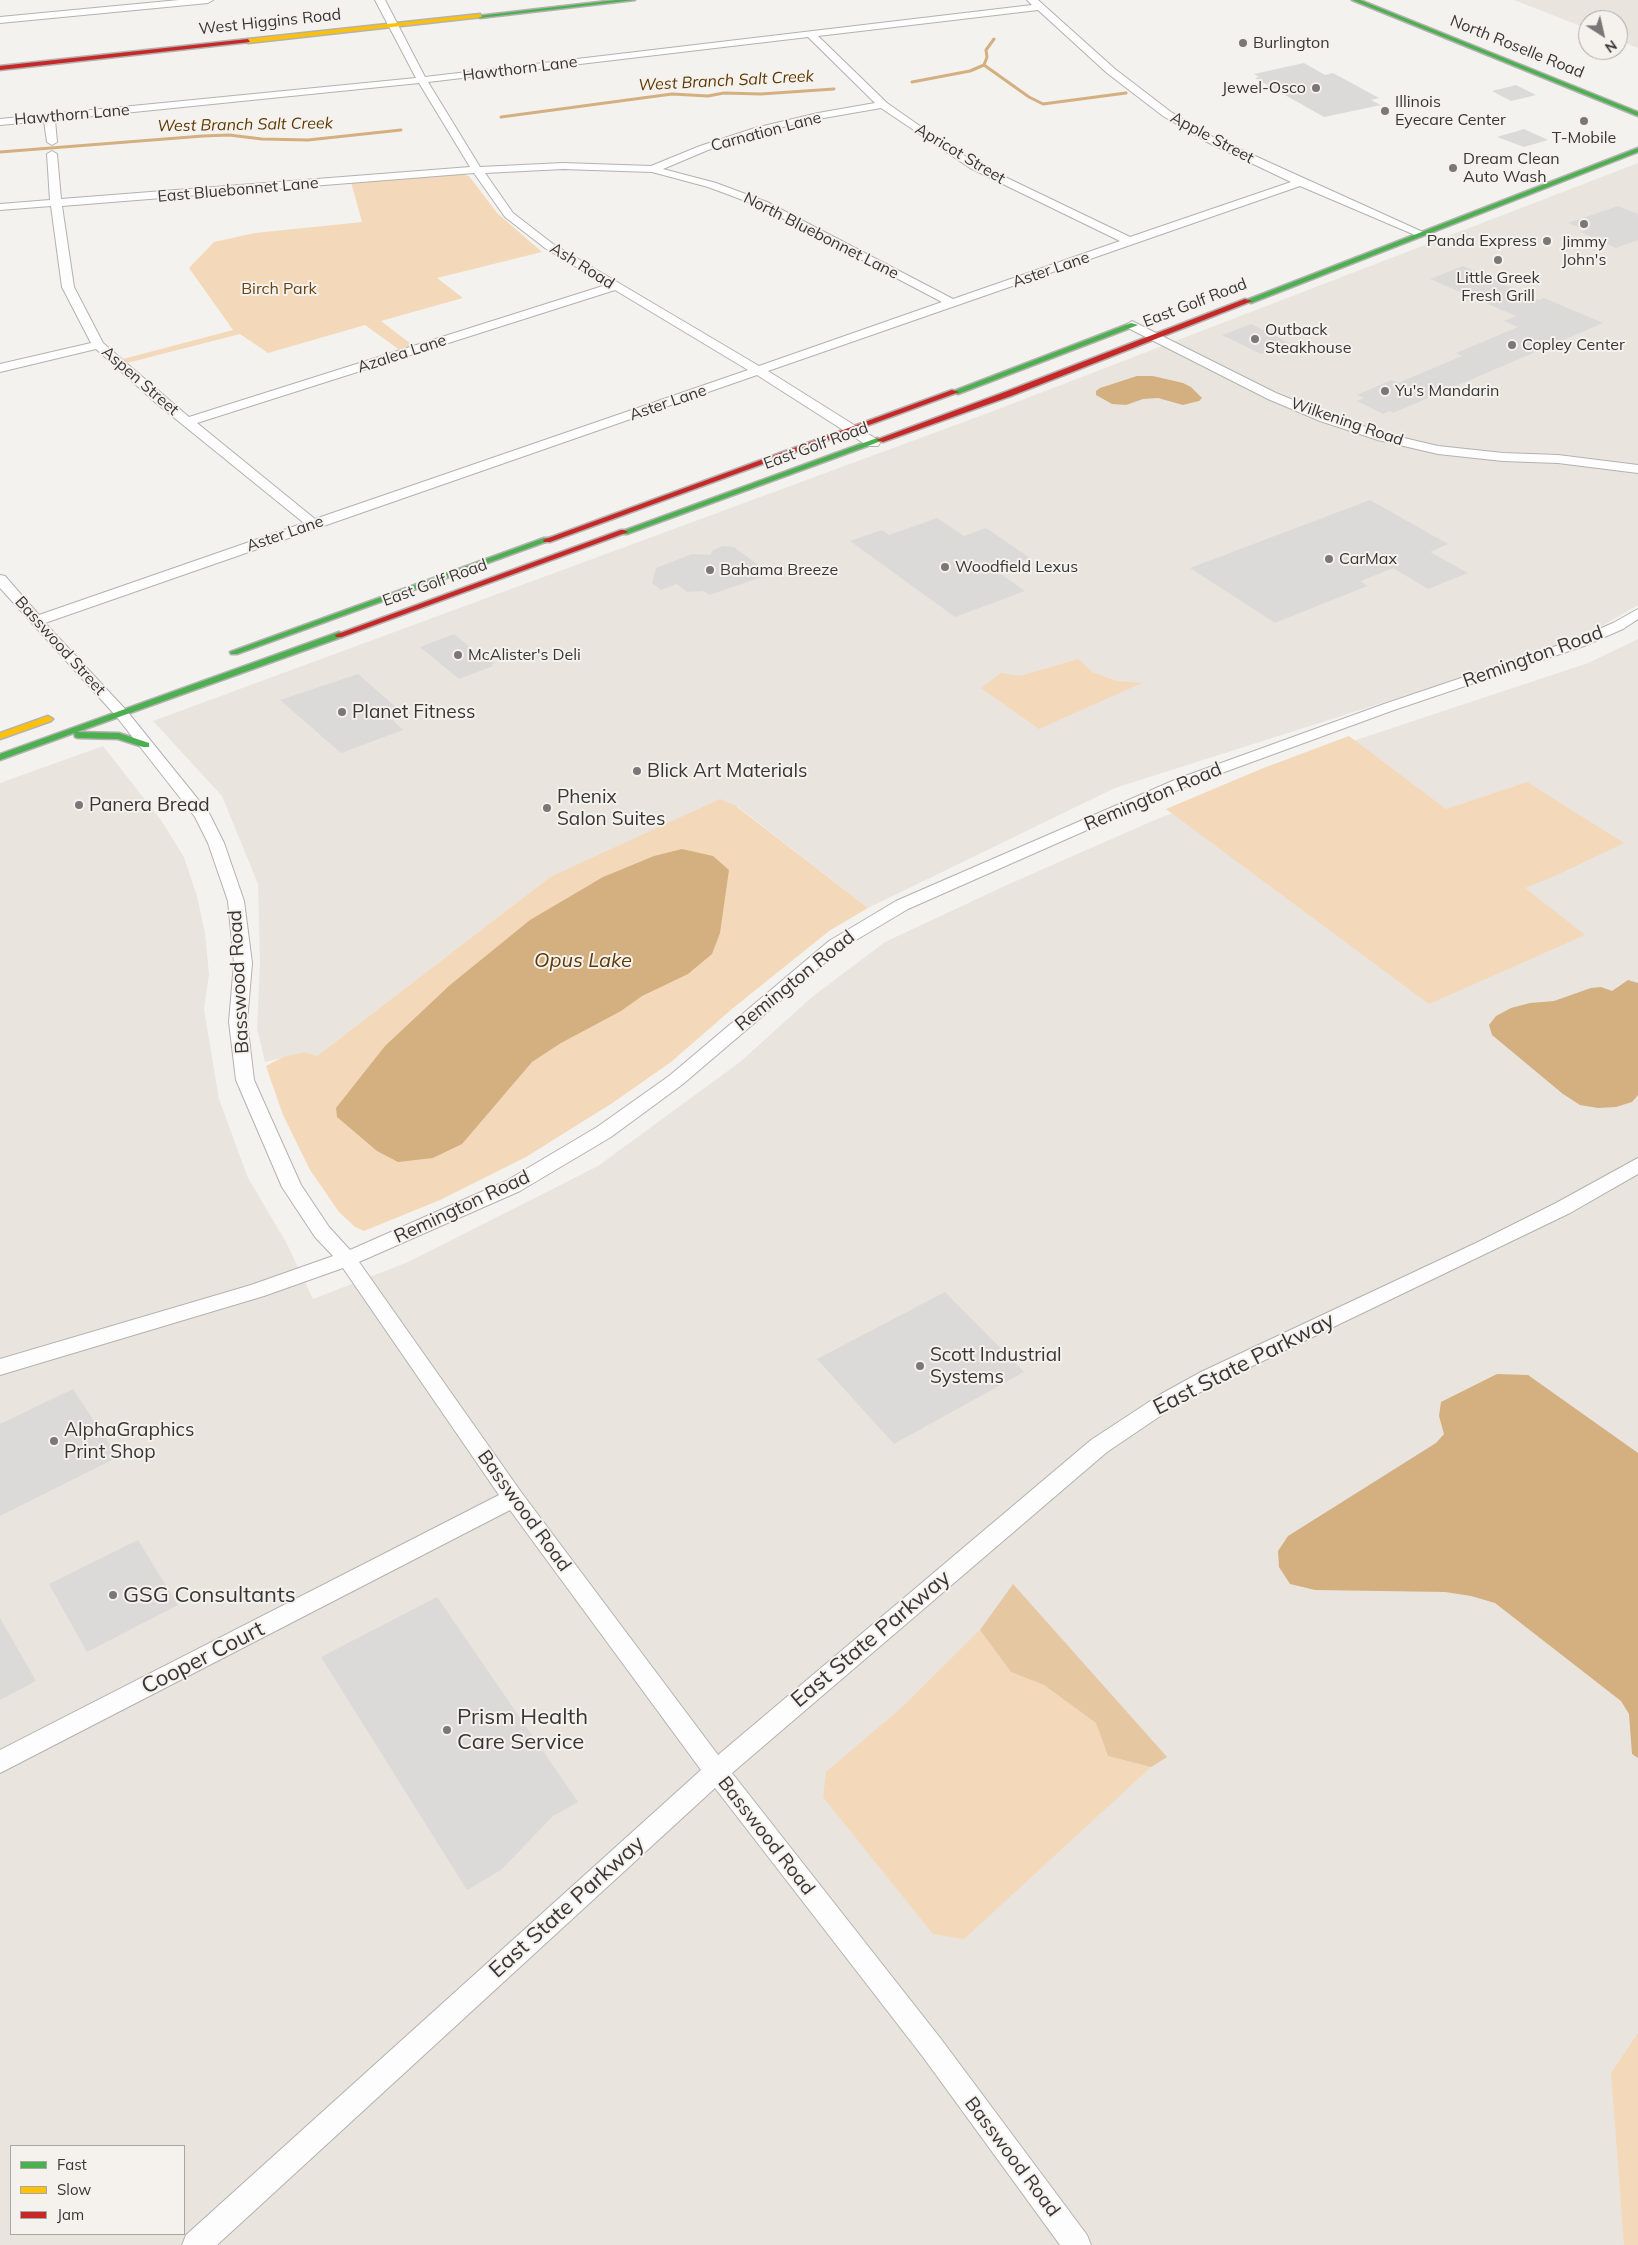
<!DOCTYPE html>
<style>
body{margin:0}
#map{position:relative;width:1638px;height:2245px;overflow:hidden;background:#f4f2ef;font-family:Mulish,sans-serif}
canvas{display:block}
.legend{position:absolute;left:10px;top:2145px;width:175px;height:90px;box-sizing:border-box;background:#f5f2ee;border:1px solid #a9a7a4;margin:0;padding:6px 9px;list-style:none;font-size:15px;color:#383736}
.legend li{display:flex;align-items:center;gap:10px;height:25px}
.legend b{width:25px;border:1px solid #a9a7a4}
.north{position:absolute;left:1578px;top:10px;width:50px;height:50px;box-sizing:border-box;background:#f5f2ee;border:1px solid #a9a7a4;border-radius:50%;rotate:145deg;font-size:14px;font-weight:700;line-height:20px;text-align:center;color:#383736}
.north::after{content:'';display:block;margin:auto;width:18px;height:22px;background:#7a7877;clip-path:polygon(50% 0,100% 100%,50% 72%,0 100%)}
</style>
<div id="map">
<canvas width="1638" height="2245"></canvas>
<ul class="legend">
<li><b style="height:6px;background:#4caf50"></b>Fast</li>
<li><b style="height:6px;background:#ffc107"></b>Slow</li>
<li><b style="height:6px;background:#c62828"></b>Jam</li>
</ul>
<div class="north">N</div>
</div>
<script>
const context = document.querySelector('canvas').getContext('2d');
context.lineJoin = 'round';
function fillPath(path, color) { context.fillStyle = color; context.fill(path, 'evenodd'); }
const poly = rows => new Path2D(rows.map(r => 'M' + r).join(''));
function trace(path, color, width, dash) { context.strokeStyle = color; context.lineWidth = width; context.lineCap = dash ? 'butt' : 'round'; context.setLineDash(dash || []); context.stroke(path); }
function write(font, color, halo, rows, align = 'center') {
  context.font = font + ' Mulish,sans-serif'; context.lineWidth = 4; context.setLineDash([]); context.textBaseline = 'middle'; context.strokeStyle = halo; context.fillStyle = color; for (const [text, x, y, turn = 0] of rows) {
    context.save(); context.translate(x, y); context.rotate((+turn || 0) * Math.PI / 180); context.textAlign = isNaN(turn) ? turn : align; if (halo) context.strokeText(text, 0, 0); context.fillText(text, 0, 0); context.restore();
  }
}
const built = poly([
 [1514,0,1638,0,1638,48,1618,40,1618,20,1588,20,1588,29],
 [1638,163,1638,605,1597,629,1536,654,1115,788,868,908,737,806,550,877,317,1056,305,1052,265,1062,257,1029,260,962,258,884,222,796,153,721,988,413],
 [1638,639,1638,2245,0,2245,0,783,103,746,161,820,184,857,197,896,205,933,209,974,204,1009,219,1099,248,1178,286,1242,313,1299,408,1262,598,1166,740,1062,812,997,885,942,1009,884,1157,819,1359,739,1588,663],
 [11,2146,184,2146,184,2234,11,2234]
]);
const green = poly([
 [458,173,469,176,497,213,542,252,437,278,463,298,381,321,415,347,401,351,365,325,268,353,240,334,127,363,123,359,233,330,189,268,214,242,255,233,362,222,351,182],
 [1078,659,1092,672,1117,681,1142,683,1039,729,981,688,1001,673,1020,676],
 [1349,736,1446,809,1527,782,1624,843,1557,875,1525,888,1585,935,1429,1004,1166,809,1261,769],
 [720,799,736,806,868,908,829,931,732,1009,671,1062,614,1102,526,1157,440,1200,364,1231,355,1227,339,1212,310,1170,283,1115,266,1066,283,1057,305,1052,317,1056,550,877],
 [980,1630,1011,1672,1044,1685,1096,1723,1108,1756,1151,1767,964,1939,933,1934,823,1797,826,1772,900,1709],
 [1638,2033,1638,2245,1624,2245,1611,2073]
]);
const forest = poly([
 [1013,1584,1167,1757,1151,1767,1108,1756,1096,1723,1044,1685,1011,1672,980,1630]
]);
const water = poly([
 [1137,376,1153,376,1183,383,1191,387,1202,398,1199,401,1183,405,1158,398,1143,399,1126,405,1112,404,1096,395,1096,391,1100,388],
 [682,849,713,856,729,870,720,933,712,954,688,974,642,996,621,1011,561,1043,532,1062,462,1144,433,1158,398,1162,377,1151,337,1117,336,1108,385,1046,450,985,530,920,603,877,654,856],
 [1628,980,1638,983,1638,1095,1632,1102,1616,1107,1598,1108,1580,1105,1563,1094,1492,1035,1489,1025,1496,1016,1511,1008,1530,1003,1554,1001,1591,988,1601,987,1612,991],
 [1497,1374,1528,1375,1638,1453,1638,1758,1632,1754,1629,1714,1621,1701,1495,1603,1471,1596,1445,1592,1315,1590,1290,1584,1279,1567,1278,1551,1288,1536,1436,1443,1444,1434,1439,1416,1441,1402]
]);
const stream = poly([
 [984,65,1029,97,1043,104,1126,93],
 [984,65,987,57,986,50,994,39],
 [912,82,970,71,984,65],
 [501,117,672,94,708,96,724,93,761,94,834,89],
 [0,152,203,136,229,135,262,139,308,140,401,130]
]);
const building = poly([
 [1304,63,1325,75,1333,73,1379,98,1371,100,1381,105,1324,117,1255,78,1259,77,1254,74],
 [1516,85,1536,95,1511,101,1492,91],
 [1524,129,1548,140,1524,147,1497,137],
 [1618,206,1638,214,1638,240,1616,248,1581,232,1586,230,1568,223],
 [1463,266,1539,300,1544,298,1603,323,1393,413,1390,411,1383,414,1357,401,1364,398,1357,395,1391,380,1398,383,1462,356,1456,353,1518,327,1504,321,1516,316,1430,279],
 [1251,324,1289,343,1261,354,1222,335],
 [1370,500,1448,544,1430,552,1468,573,1428,589,1393,568,1361,581,1367,586,1275,623,1190,568],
 [937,518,964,536,986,528,1030,558,995,570,1025,591,955,617,850,541,882,530,889,535],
 [723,546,734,547,770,574,710,595,704,591,687,592,677,584,661,590,652,583,656,568,692,554,710,555,713,550],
 [454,634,477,653,481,651,495,663,492,664,493,666,459,679,420,647],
 [358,674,398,709,386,714,403,730,341,753,280,700],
 [945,1292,1024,1372,894,1444,817,1359],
 [73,1389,118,1457,0,1516,0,1424],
 [138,1540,178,1605,87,1652,49,1584],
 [437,1597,578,1802,553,1816,501,1870,467,1890,321,1657],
 [0,1618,36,1681,0,1700]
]);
const street = poly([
 [179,0,213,0,208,3,0,23,0,17,179,0],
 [375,0,385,0,425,77,1032,5,1027,0,1038,0,1115,69,1171,112,1213,137,1425,233,1419,236,1415,235,1300,186,768,371,878,440,880,443,878,446,868,446,757,375,45,623,126,710,209,813,224,843,244,901,252,963,247,1022,254,1080,301,1185,329,1227,350,1250,506,1181,597,1127,669,1076,829,941,896,901,1177,779,1384,704,1574,640,1613,623,1638,609,1638,619,1623,629,1584,646,1394,710,1189,785,908,909,841,949,683,1084,611,1137,520,1191,359,1262,521,1492,718,1755,1091,1440,1161,1394,1201,1372,1476,1243,1556,1203,1638,1158,1638,1174,1570,1213,1215,1384,1175,1406,1107,1452,732,1773,941,2039,1087,2235,1091,2245,1060,2245,923,2057,715,1788,217,2245,182,2245,186,2235,701,1770,510,1510,0,1773,0,1750,499,1495,343,1268,264,1296,0,1375,0,1359,251,1285,333,1256,315,1237,282,1187,236,1080,229,1022,234,963,228,901,208,843,195,817,116,716,0,588,0,575,5,576,39,615,304,523,156,403,96,349,0,372,0,364,91,343,62,287,51,206,0,210,0,204,50,200,47,154,52,151,57,154,61,199,470,167,419,83,55,120,57,142,52,145,47,142,44,121,0,125,0,119,416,78,375,0],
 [1038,10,1107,73,1163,116,1205,141,1291,182,1130,237,978,164,947,145,887,103,818,36,1038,10],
 [808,37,875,103,818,113,755,128,700,146,651,166,563,163,480,167,428,82,808,37],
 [881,108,970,168,1120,241,953,299,767,202,716,183,663,169,708,150,762,132,818,119,881,108],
 [563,169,652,172,708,187,759,206,942,302,759,366,553,244,513,213,485,173,563,169],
 [474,173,505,217,545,248,606,285,189,417,103,343,74,287,62,206,474,173],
 [615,290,748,370,315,519,197,423,615,290],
 [1132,321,1276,393,1330,415,1387,434,1438,446,1503,453,1558,455,1638,465,1638,473,1558,463,1503,461,1438,454,1378,440,1320,421,1268,399,1128,328,1126,325,1132,321]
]);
const fast = poly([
 [616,0,635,0,480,18,477,16,616,0],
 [1352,0,1360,0,1638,112,1638,116,1352,0],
 [1638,148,1638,152,1251,303,1244,301,1638,148],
 [1131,323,1138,325,958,394,951,392,1131,323],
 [877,438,884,440,627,534,624,534,620,532,877,438],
 [544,538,550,538,551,540,237,654,231,654,230,652,544,538],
 [339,632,342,633,342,637,77,732,119,733,149,743,149,747,143,747,118,739,78,738,75,737,74,733,0,760,0,754,339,632]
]);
const slow = poly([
 [480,14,482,17,248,43,245,41,248,39,480,14],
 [48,716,53,719,51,721,0,739,0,733,48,716]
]);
const jam = poly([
 [248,39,250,42,0,70,0,66,248,39],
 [1245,299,1252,301,1011,396,883,442,876,440,1005,392,1245,299],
 [952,390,959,392,550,542,544,542,543,540,952,390],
 [621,530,624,530,628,532,342,637,336,637,335,635,621,530]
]);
const markers = [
 [1243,43,5,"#7a7877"],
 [1316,88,5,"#7a7877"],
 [1385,111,5,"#7a7877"],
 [1584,121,5,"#7a7877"],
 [1453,168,5,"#7a7877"],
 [1584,224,5,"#7a7877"],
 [1547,241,5,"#7a7877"],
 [1498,260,5,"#7a7877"],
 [1255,339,5,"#7a7877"],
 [1512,345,5,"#7a7877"],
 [1385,391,5,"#7a7877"],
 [1329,559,5,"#7a7877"],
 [945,567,5,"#7a7877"],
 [710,570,5,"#7a7877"],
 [458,655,5,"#7a7877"],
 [342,712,5,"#7a7877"],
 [637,771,5,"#7a7877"],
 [79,805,5,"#7a7877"],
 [547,808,5,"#7a7877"],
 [920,1366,5,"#7a7877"],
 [54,1441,5,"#7a7877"],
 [113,1595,5,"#7a7877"],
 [447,1730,5,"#7a7877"]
];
const farStreetnames = [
 ["West Higgins Road",270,22,-6],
 ["North Roselle Road",1517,47,22],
 ["Hawthorn Lane",520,69,-7],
 ["Hawthorn Lane",72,115,-5],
 ["Carnation Lane",766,132,-15],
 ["Apple Street",1212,138,28],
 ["Apricot Street",960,154,31],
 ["East Bluebonnet Lane",238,190,-5],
 ["North Bluebonnet Lane",821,236,27],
 ["Ash Road",582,266,32],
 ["Aster Lane",1051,270,-19],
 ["East Golf Road",1195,303,-21],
 ["Azalea Lane",402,354,-18],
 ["Aspen Street",140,381,41],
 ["Aster Lane",668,403,-19],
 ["Wilkening Road",1347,422,19],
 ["East Golf Road",816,446,-20],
 ["Aster Lane",285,534,-19],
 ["East Golf Road",435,583,-20],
 ["Basswood Street",60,646,48]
];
const farPoinames = [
 ["Burlington",1253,43],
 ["Jewel-Osco",1306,88,"right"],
 ["Illinois",1395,102],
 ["Eyecare Center",1395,120],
 ["T-Mobile",1584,138,"center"],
 ["Dream Clean",1463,159],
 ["Auto Wash",1463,177],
 ["Panda Express",1537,241,"right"],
 ["Jimmy",1584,242,"center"],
 ["John's",1584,260,"center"],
 ["Little Greek",1498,278,"center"],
 ["Fresh Grill",1498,296,"center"],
 ["Outback",1265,330],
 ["Steakhouse",1265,348],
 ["Copley Center",1522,345],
 ["Yu's Mandarin",1395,391],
 ["CarMax",1339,559],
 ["Woodfield Lexus",955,567],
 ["Bahama Breeze",720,570],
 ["McAlister's Deli",468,655]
];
const farWaternames = [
 ["West Branch Salt Creek",726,81,-3],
 ["West Branch Salt Creek",245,125,-1]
];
const farParknames = [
 ["Birch Park",279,289]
];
const streetNames = [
 ["Remington Road",1533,657,-20],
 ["Remington Road",1153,797,-23],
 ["Remington Road",795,981,-39],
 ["Basswood Road",239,982,-93],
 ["Remington Road",462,1207,-25],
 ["Basswood Road",524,1511,54],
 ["Basswood Road",766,1836,52],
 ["Basswood Road",1012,2157,53]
];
const poiNames = [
 ["Planet Fitness",352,712],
 ["Blick Art Materials",647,771],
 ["Phenix",557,797],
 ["Salon Suites",557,819],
 ["Panera Bread",89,805],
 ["Scott Industrial",930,1355],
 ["Systems",930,1377],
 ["AlphaGraphics",64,1430],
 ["Print Shop",64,1452]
];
const waterNames = [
 ["Opus Lake",583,961]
];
const nearStreetnames = [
 ["East State Parkway",1244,1364,-27],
 ["East State Parkway",871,1639,-40],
 ["Cooper Court",203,1658,-27],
 ["East State Parkway",567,1907,-42]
];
const nearPoinames = [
 ["GSG Consultants",123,1595],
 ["Prism Health",457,1717],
 ["Care Service",457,1742]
];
fillPath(built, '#eae4de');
fillPath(green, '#f3d9ba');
fillPath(forest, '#e5c7a2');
fillPath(water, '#d4b081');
trace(stream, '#d4b081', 3);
fillPath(building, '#dbdad8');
trace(street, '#b3b2b0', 2);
trace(fast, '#b3b2b0', 3);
trace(slow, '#b3b2b0', 3);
trace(jam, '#b3b2b0', 3);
fillPath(street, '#fdfdfd');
fillPath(fast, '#4caf50');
fillPath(slow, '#ffc107');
fillPath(jam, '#c62828');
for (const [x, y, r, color] of markers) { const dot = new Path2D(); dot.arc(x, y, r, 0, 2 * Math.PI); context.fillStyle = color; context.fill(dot); trace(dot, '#f5f2ee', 2); }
write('16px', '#383736', '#f5f2ee', farStreetnames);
write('16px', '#383736', '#f5f2ee', farPoinames, 'left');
write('italic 16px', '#5d3a03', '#f5f2ee', farWaternames);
write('16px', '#684513', '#f5f2ee', farParknames);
write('19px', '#383736', '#f5f2ee', streetNames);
write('19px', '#383736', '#f5f2ee', poiNames, 'left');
write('italic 20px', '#5d3a03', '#f5f2ee', waterNames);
write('22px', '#383736', '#f5f2ee', nearStreetnames);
write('22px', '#383736', '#f5f2ee', nearPoinames, 'left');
</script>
